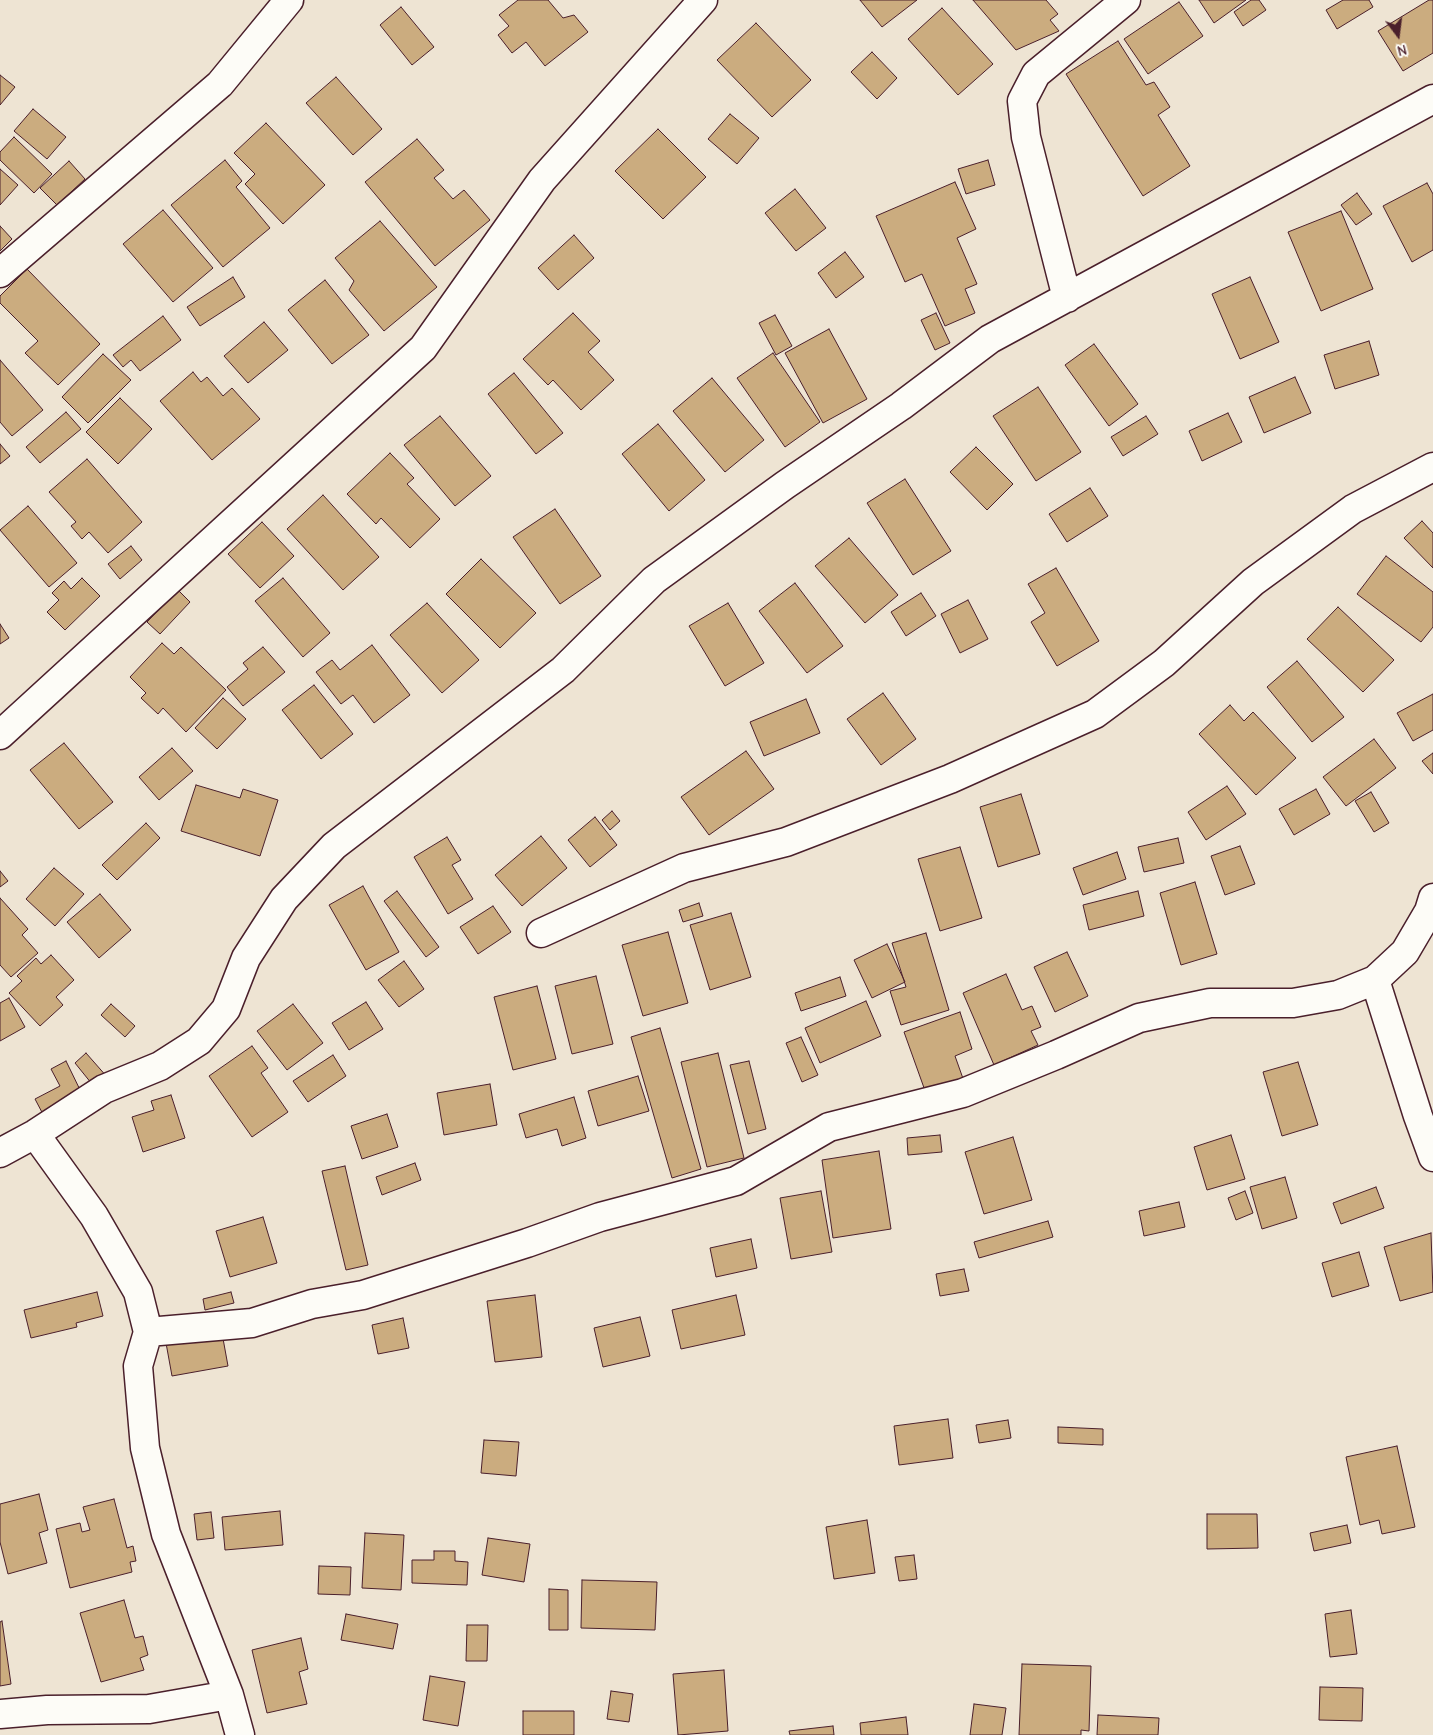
<!DOCTYPE html>
<style>
body{margin:0}
#map{position:relative;width:1433px;height:1735px;overflow:hidden;background:#eee4d3;font-family:"Comic Neue",sans-serif}
canvas{display:block}
.north{position:absolute;left:1373px;top:10px;width:50px;height:50px;-webkit-text-stroke:4px #fdfcf7;paint-order:stroke;rotate:165deg;font-size:14px;font-weight:700;line-height:20px;text-align:center;color:#4a1f2b}
.north::after{content:'';display:block;margin:auto;width:18px;height:22px;background:#4a1f2b;clip-path:polygon(50% 0,100% 100%,50% 72%,0 100%)}
</style>
<div id="map">
<canvas width="1433" height="1735"></canvas>
<div class="north">N</div>
</div>
<script>
const context = document.querySelector('canvas').getContext('2d');
context.lineJoin = 'round';
function fillPath(path, color) { context.fillStyle = color; context.fill(path, 'evenodd'); }
const poly = rows => new Path2D(rows.map(r => 'M' + r).join(''));
function trace(path, color, width, dash) { context.strokeStyle = color; context.lineWidth = width; context.lineCap = dash ? 'butt' : 'round'; context.setLineDash(dash || []); context.stroke(path); }
const building = poly([
 [518,0,548,0,563,18,574,15,588,32,545,66,526,42,512,53,498,35,509,26,499,15,518,0],
 [860,0,917,0,882,27,860,0],
 [973,0,1046,0,1058,14,1050,20,1059,31,1016,50,973,0],
 [1199,0,1246,0,1214,23,1199,0],
 [1251,0,1259,0,1266,10,1243,26,1234,12,1251,0],
 [1343,0,1369,0,1373,7,1337,29,1326,10,1343,0],
 [1429,0,1433,0,1433,53,1403,71,1378,31,1429,0],
 [1179,2,1203,36,1148,74,1124,39,1179,2],
 [401,7,434,47,412,65,380,25,401,7],
 [942,8,993,64,958,95,908,39,942,8],
 [756,23,811,80,772,117,717,60,756,23],
 [1118,41,1146,85,1154,82,1170,107,1158,115,1190,166,1143,196,1066,74,1118,41],
 [872,52,897,78,877,99,851,72,872,52],
 [0,75,15,87,0,105,0,75],
 [336,77,382,129,353,155,306,103,336,77],
 [33,109,66,137,47,159,14,131,33,109],
 [730,114,759,138,737,164,708,139,730,114],
 [266,123,325,185,283,224,245,184,255,174,234,153,266,123],
 [658,129,706,177,663,219,615,171,658,129],
 [14,137,52,174,34,193,0,160,0,152,14,137],
 [417,139,444,170,434,178,453,199,464,190,490,220,435,266,365,182,417,139],
 [225,160,242,181,236,187,270,228,223,267,171,205,225,160],
 [988,160,995,185,966,194,958,169,988,160],
 [69,161,85,179,57,205,40,188,69,161],
 [0,169,18,185,0,205,0,169],
 [955,182,976,229,957,238,977,284,965,289,975,313,945,326,922,274,905,282,876,216,955,182],
 [1427,183,1433,194,1433,250,1412,262,1383,206,1427,183],
 [795,189,826,228,796,251,765,213,795,189],
 [1357,193,1372,214,1356,225,1341,205,1357,193],
 [163,210,213,268,173,302,123,244,163,210],
 [1341,211,1373,289,1321,311,1288,232,1341,211],
 [380,221,437,287,384,331,349,290,354,281,335,258,380,221],
 [0,226,12,239,0,251,0,226],
 [574,235,594,258,558,290,538,268,574,235],
 [845,252,864,277,836,298,818,273,845,252],
 [27,269,100,344,58,385,25,353,38,341,0,303,0,296,27,269],
 [233,277,245,297,200,326,187,307,233,277],
 [1250,277,1279,342,1240,359,1212,294,1250,277],
 [325,280,369,335,332,364,288,310,325,280],
 [573,313,600,341,588,352,614,380,581,410,553,380,548,385,523,359,573,313],
 [936,313,950,343,935,350,921,320,936,313],
 [775,315,792,346,776,355,759,323,775,315],
 [163,316,181,340,140,371,131,360,123,367,113,355,163,316],
 [264,322,288,350,248,383,224,356,264,322],
 [829,329,867,399,823,423,785,353,829,329],
 [1369,341,1379,375,1335,389,1324,355,1369,341],
 [1094,344,1138,404,1109,426,1065,365,1094,344],
 [773,353,820,422,785,447,737,378,773,353],
 [103,354,131,380,88,423,62,397,103,354],
 [0,360,43,410,12,436,0,422,0,360],
 [193,372,201,382,207,377,223,396,232,388,260,419,212,460,160,401,193,372],
 [514,373,563,433,536,454,488,394,514,373],
 [1295,377,1311,413,1264,433,1249,397,1295,377],
 [712,378,764,440,725,472,673,411,712,378],
 [1038,387,1081,452,1036,481,993,416,1038,387],
 [120,398,152,429,118,464,86,432,120,398],
 [66,412,81,429,40,463,26,447,66,412],
 [1228,413,1242,442,1202,461,1189,431,1228,413],
 [440,416,491,476,455,506,404,445,440,416],
 [1146,416,1158,434,1123,456,1111,437,1146,416],
 [658,424,705,480,669,511,622,454,658,424],
 [0,444,10,456,0,464,0,444],
 [976,447,1013,484,987,510,950,472,976,447],
 [390,453,414,478,407,484,440,519,410,548,381,518,376,524,347,494,390,453],
 [87,459,142,522,108,553,89,532,82,539,71,526,76,522,49,492,87,459],
 [905,479,951,551,913,575,867,503,905,479],
 [1090,488,1108,516,1067,542,1049,514,1090,488],
 [323,495,379,557,343,590,287,529,323,495],
 [28,506,77,563,49,587,0,530,28,506],
 [555,509,601,576,560,604,513,537,555,509],
 [1422,521,1433,533,1433,568,1404,538,1422,521],
 [262,522,294,556,260,588,228,554,262,522],
 [849,538,898,595,865,623,815,566,849,538],
 [131,546,142,560,120,579,108,564,131,546],
 [1386,556,1433,592,1433,627,1421,642,1357,594,1386,556],
 [481,559,536,613,500,648,446,594,481,559],
 [1056,568,1099,641,1057,666,1031,622,1045,613,1028,584,1056,568],
 [82,578,100,596,65,630,47,612,59,600,52,593,64,581,71,589,82,578],
 [283,578,330,633,303,657,255,601,283,578],
 [795,583,843,646,807,673,759,611,795,583],
 [178,590,190,602,160,634,147,622,178,590],
 [921,593,936,616,906,636,891,612,921,593],
 [968,600,988,639,960,653,941,614,968,600],
 [427,603,479,660,442,693,390,635,427,603],
 [728,603,764,663,725,686,689,626,728,603],
 [1338,607,1394,660,1363,692,1307,639,1338,607],
 [0,624,9,638,0,644,0,624],
 [162,643,174,654,181,647,226,690,186,732,163,708,158,714,141,698,146,693,130,677,162,643],
 [372,645,410,695,374,723,353,695,341,704,316,672,332,660,340,670,372,645],
 [263,647,285,672,243,706,227,687,248,669,243,663,263,647],
 [1297,661,1344,717,1312,742,1267,687,1297,661],
 [314,685,353,734,321,759,282,710,314,685],
 [883,693,916,739,881,765,847,719,883,693],
 [1433,694,1433,730,1413,741,1397,713,1433,694],
 [223,698,246,719,217,749,195,728,223,698],
 [806,699,820,733,764,756,750,722,806,699],
 [1230,705,1244,721,1253,712,1296,758,1256,795,1199,734,1230,705],
 [1374,739,1396,768,1346,806,1323,777,1374,739],
 [64,743,113,802,79,829,30,770,64,743],
 [172,748,193,771,159,800,139,777,172,748],
 [746,751,774,789,709,835,681,797,746,751],
 [1433,753,1433,774,1422,761,1433,753],
 [196,785,240,798,243,789,278,800,260,856,181,831,196,785],
 [1227,786,1246,814,1206,840,1188,812,1227,786],
 [1316,789,1330,814,1294,835,1279,809,1316,789],
 [1371,792,1389,823,1374,832,1355,801,1371,792],
 [1021,794,1040,854,998,867,980,807,1021,794],
 [612,811,620,821,610,830,602,820,612,811],
 [595,817,617,845,590,867,568,840,595,817],
 [146,823,160,838,117,880,102,865,146,823],
 [541,836,567,868,522,906,495,875,541,836],
 [447,837,461,860,452,865,473,899,448,914,414,857,447,837],
 [1178,838,1184,863,1144,872,1138,847,1178,838],
 [1240,846,1255,884,1225,895,1211,856,1240,846],
 [960,847,982,918,940,931,918,859,960,847],
 [1117,852,1126,879,1083,895,1073,868,1117,852],
 [54,868,84,894,55,926,26,899,54,868],
 [0,871,8,881,0,887,0,871],
 [1195,882,1217,954,1181,965,1160,893,1195,882],
 [363,886,399,952,366,970,329,905,363,886],
 [397,891,439,947,426,957,384,901,397,891],
 [1138,891,1144,916,1089,930,1083,905,1138,891],
 [100,894,131,930,99,958,67,922,100,894],
 [0,898,28,929,22,935,38,953,11,977,0,965,0,898],
 [699,903,703,916,683,922,679,910,699,903],
 [493,906,511,932,478,954,460,927,493,906],
 [731,913,751,977,710,990,690,925,731,913],
 [668,932,688,1003,643,1016,622,945,668,932],
 [926,933,949,1010,901,1025,890,991,906,987,892,943,926,933],
 [887,944,905,982,872,998,854,960,887,944],
 [1067,952,1088,996,1055,1012,1034,967,1067,952],
 [51,955,74,980,56,997,63,1005,40,1026,9,993,22,981,17,976,36,958,41,964,51,955],
 [404,961,424,989,399,1007,378,980,404,961],
 [1006,974,1022,1010,1032,1006,1041,1027,1031,1031,1038,1045,994,1065,963,993,1006,974],
 [596,976,613,1044,572,1054,555,986,596,976],
 [840,977,846,996,801,1011,795,993,840,977],
 [537,986,556,1059,513,1070,494,997,537,986],
 [9,998,25,1027,0,1041,0,1003,9,998],
 [866,1001,881,1036,820,1063,805,1028,866,1001],
 [366,1002,383,1029,349,1050,332,1023,366,1002],
 [111,1004,135,1026,125,1037,101,1015,111,1004],
 [293,1004,323,1043,287,1070,257,1031,293,1004],
 [960,1012,972,1049,955,1056,966,1087,928,1099,904,1032,960,1012],
 [660,1028,701,1169,672,1178,631,1037,660,1028],
 [801,1037,818,1075,802,1082,786,1043,801,1037],
 [252,1046,268,1068,261,1073,288,1112,252,1137,209,1076,252,1046],
 [86,1053,108,1078,96,1089,75,1063,86,1053],
 [718,1053,744,1158,707,1167,681,1062,718,1053],
 [333,1055,346,1076,308,1102,293,1081,333,1055],
 [66,1061,84,1098,45,1118,35,1099,60,1086,51,1069,66,1061],
 [749,1061,766,1129,748,1134,730,1065,749,1061],
 [1298,1062,1318,1125,1282,1136,1263,1072,1298,1062],
 [638,1076,649,1111,598,1126,588,1091,638,1076],
 [490,1084,497,1125,444,1135,437,1093,490,1084],
 [171,1095,185,1138,143,1152,132,1117,154,1110,151,1101,171,1095],
 [574,1097,586,1138,562,1146,557,1129,526,1138,519,1114,574,1097],
 [387,1114,398,1147,362,1159,351,1126,387,1114],
 [940,1135,942,1152,908,1155,907,1138,940,1135],
 [1231,1135,1245,1179,1207,1190,1194,1147,1231,1135],
 [1013,1137,1032,1200,984,1214,965,1152,1013,1137],
 [879,1151,891,1229,833,1238,822,1160,879,1151],
 [415,1163,421,1180,382,1195,376,1177,415,1163],
 [345,1166,368,1265,346,1270,322,1171,345,1166],
 [1285,1177,1297,1218,1262,1229,1250,1187,1285,1177],
 [1376,1187,1384,1208,1341,1224,1333,1203,1376,1187],
 [821,1191,832,1252,791,1259,780,1198,821,1191],
 [1245,1191,1253,1213,1236,1220,1228,1198,1245,1191],
 [1179,1202,1185,1227,1144,1236,1139,1211,1179,1202],
 [263,1217,277,1263,230,1277,216,1231,263,1217],
 [1048,1221,1053,1237,979,1258,974,1242,1048,1221],
 [1431,1233,1433,1292,1400,1301,1384,1247,1431,1233],
 [751,1239,757,1268,716,1277,710,1248,751,1239],
 [1359,1252,1369,1286,1332,1297,1322,1263,1359,1252],
 [964,1269,969,1291,940,1296,936,1274,964,1269],
 [97,1292,103,1316,76,1323,77,1327,31,1338,24,1310,97,1292],
 [231,1292,234,1303,205,1310,203,1299,231,1292],
 [535,1295,542,1357,495,1362,487,1301,535,1295],
 [736,1295,745,1335,681,1349,672,1310,736,1295],
 [640,1317,650,1356,603,1367,594,1328,640,1317],
 [403,1318,409,1348,378,1354,372,1325,403,1318],
 [222,1333,228,1366,172,1376,166,1343,222,1333],
 [948,1419,953,1458,899,1465,894,1426,948,1419],
 [1008,1420,1011,1438,979,1443,976,1425,1008,1420],
 [1058,1427,1103,1429,1103,1445,1058,1443,1058,1427],
 [484,1440,519,1442,516,1476,481,1473,484,1440],
 [1397,1446,1415,1527,1382,1534,1379,1520,1360,1525,1346,1457,1397,1446],
 [39,1494,48,1530,39,1533,47,1563,8,1574,0,1542,0,1504,39,1494],
 [114,1499,127,1548,133,1546,136,1561,130,1562,132,1572,70,1588,56,1529,80,1523,82,1532,90,1530,83,1507,114,1499],
 [280,1511,283,1545,225,1550,222,1517,280,1511],
 [211,1512,214,1538,197,1540,194,1514,211,1512],
 [1207,1514,1257,1514,1258,1548,1207,1549,1207,1514],
 [867,1520,875,1573,834,1579,826,1527,867,1520],
 [1347,1525,1351,1543,1314,1551,1310,1533,1347,1525],
 [365,1533,404,1535,401,1590,362,1588,365,1533],
 [488,1538,530,1544,524,1582,482,1575,488,1538],
 [434,1551,455,1551,455,1561,468,1562,467,1585,412,1583,412,1560,434,1560,434,1551],
 [914,1555,917,1579,899,1581,895,1557,914,1555],
 [319,1566,351,1567,350,1595,318,1594,319,1566],
 [582,1580,657,1582,655,1630,581,1628,582,1580],
 [549,1589,568,1590,568,1630,549,1630,549,1589],
 [124,1600,135,1638,143,1636,148,1655,140,1658,144,1670,101,1682,80,1613,124,1600],
 [1351,1610,1357,1654,1330,1657,1325,1614,1351,1610],
 [346,1614,398,1624,393,1649,341,1640,346,1614],
 [2,1621,11,1684,0,1686,0,1622,2,1621],
 [467,1625,488,1625,487,1661,466,1661,467,1625],
 [301,1638,308,1669,299,1672,307,1704,267,1713,252,1650,301,1638],
 [1022,1664,1091,1666,1089,1731,1081,1730,1081,1735,1019,1735,1022,1664],
 [724,1670,728,1731,678,1735,673,1674,724,1670],
 [430,1676,465,1682,458,1726,423,1720,430,1676],
 [1320,1687,1363,1688,1362,1721,1319,1720,1320,1687],
 [611,1691,633,1694,629,1722,607,1719,611,1691],
 [974,1704,1006,1708,1002,1735,970,1735,974,1704],
 [523,1711,574,1711,574,1735,523,1735,523,1711],
 [1098,1715,1159,1718,1158,1735,1097,1735,1098,1715],
 [906,1717,908,1735,861,1735,860,1723,906,1717],
 [833,1726,834,1735,790,1735,789,1731,833,1726]
]);
const minor = poly([
 [0,273,220,84,289,0],
 [1067,298,1026,137,1022,101,1036,74,1126,0],
 [0,735,423,348,542,180,703,0],
 [541,933,684,868,786,842,950,779,1095,714,1164,663,1253,582,1353,509,1433,467],
 [1375,980,1418,1116,1433,1157],
 [35,1134,94,1216,138,1292,148,1332,138,1366,145,1448,166,1534,229,1695,240,1735],
 [0,1153,35,1134,104,1089,160,1066,199,1041,226,1009,246,958,284,899,334,846,563,670,654,580,785,485,901,406,990,339,1433,99],
 [148,1332,252,1323,312,1304,363,1295,527,1243,600,1217,736,1181,829,1127,963,1093,1056,1055,1139,1018,1210,1003,1293,1003,1338,995,1375,980,1405,952,1429,911,1433,898],
 [0,1714,47,1710,149,1709,229,1695]
]);
fillPath(building, '#cbac7f');
trace(building, '#4a1f2b', 1);
trace(minor, '#4a1f2b', 31);
trace(minor, '#fdfcf7', 28);
</script>
